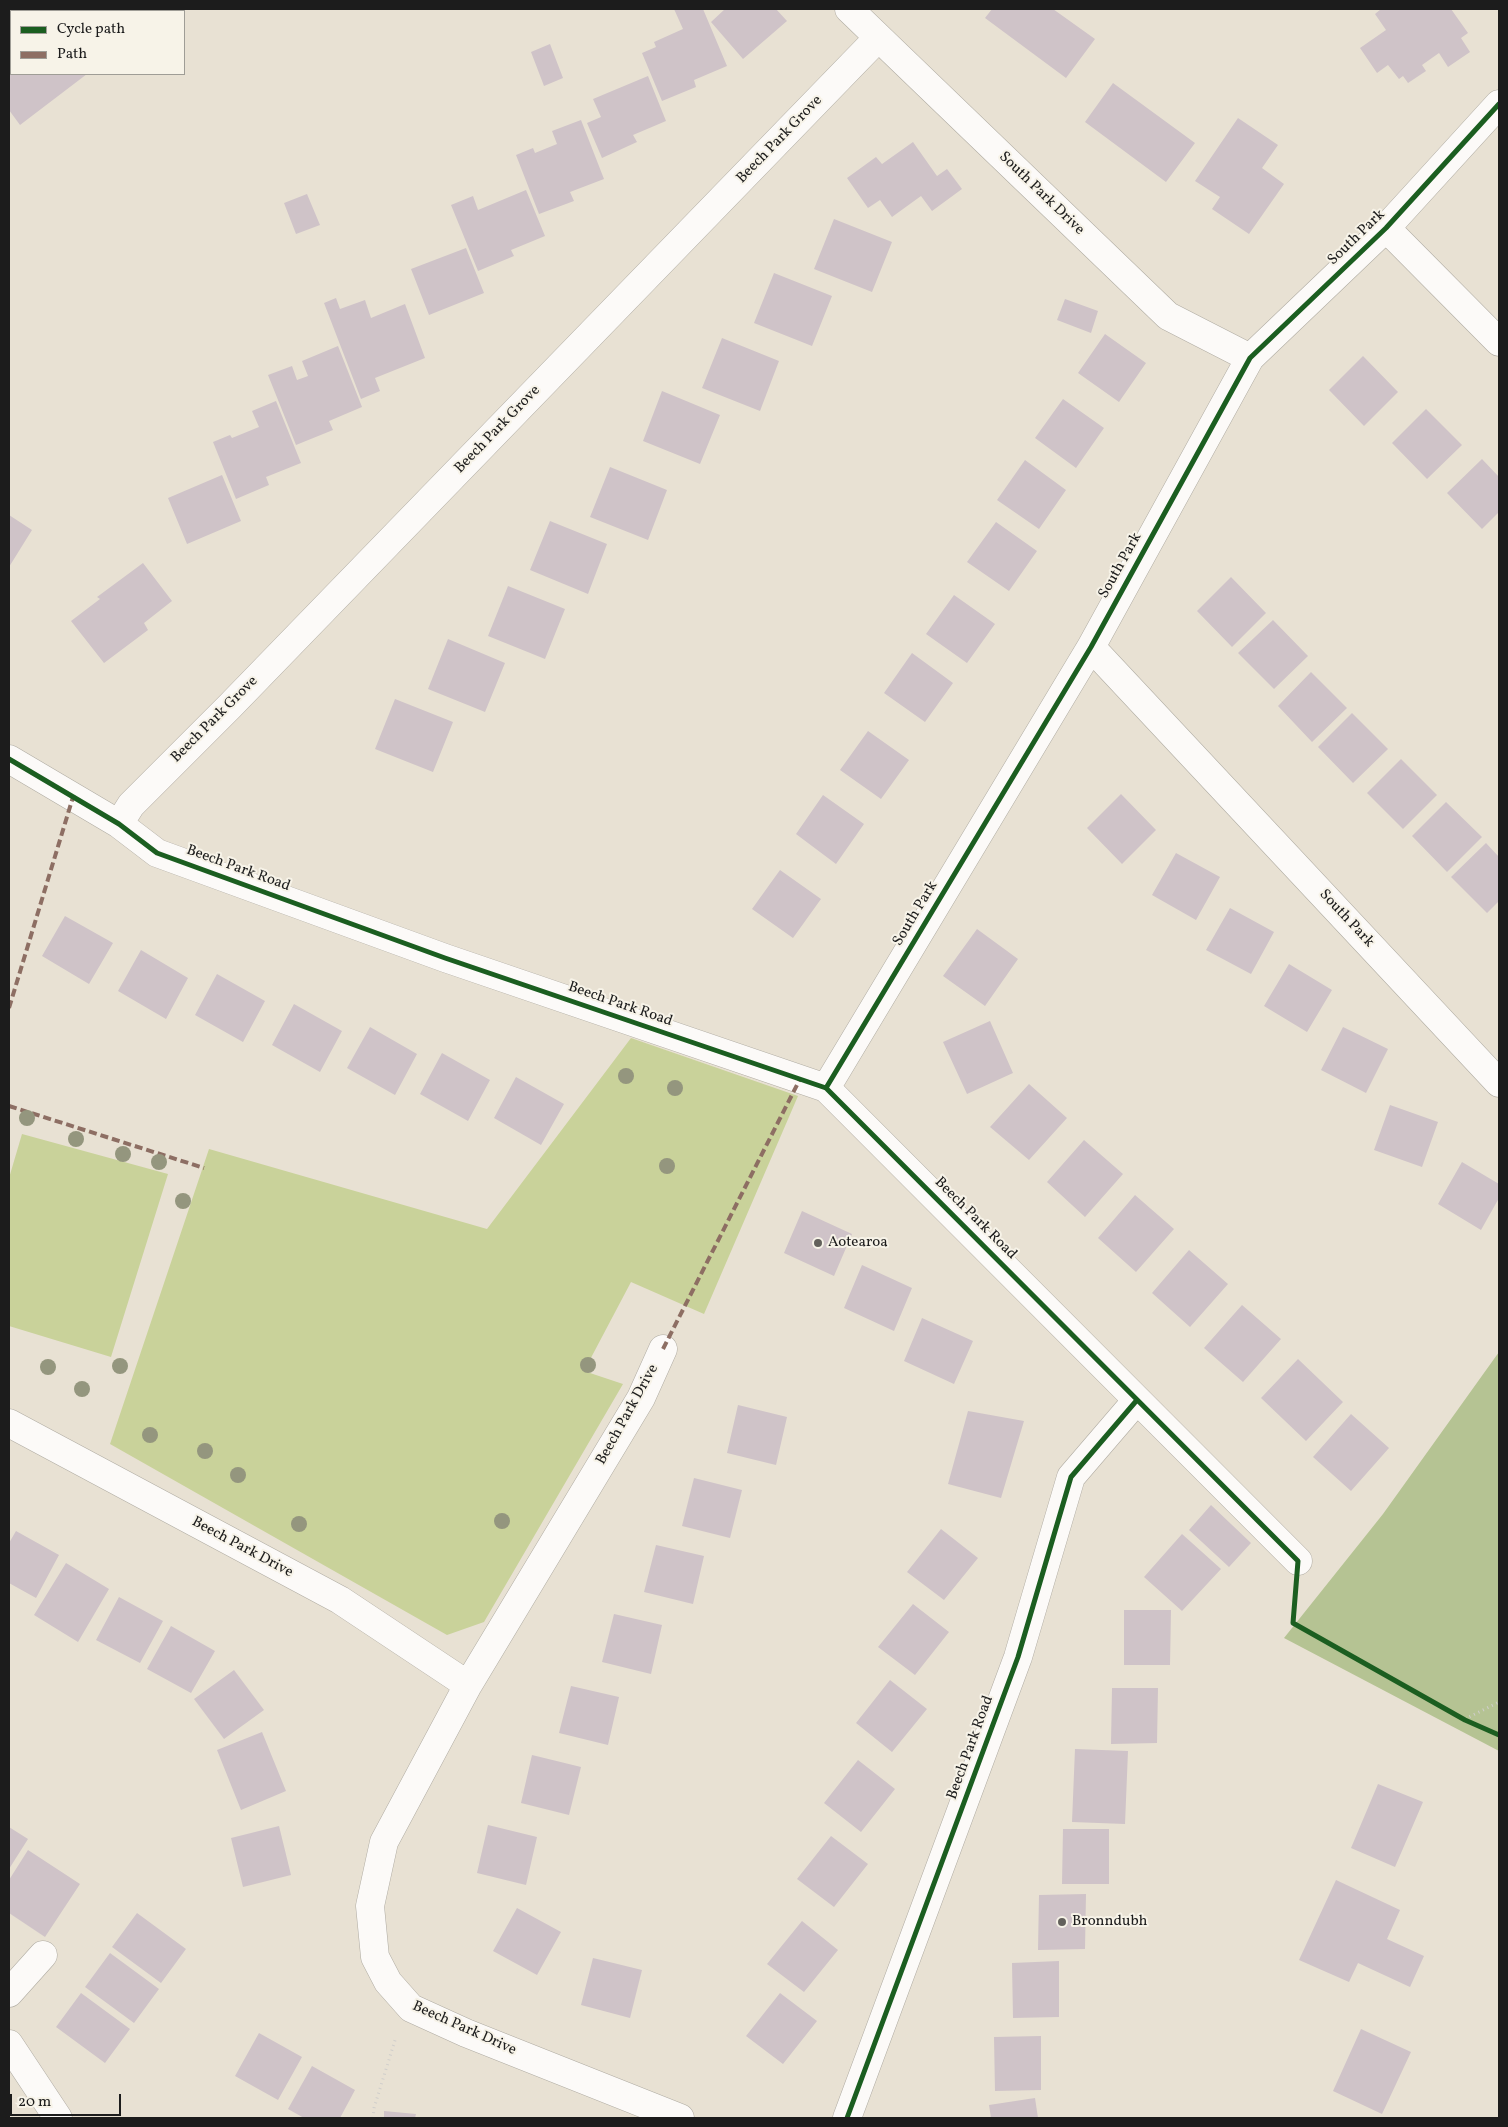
<!DOCTYPE html>
<style>
body{margin:0}
#map{position:relative;width:1508px;height:2127px;overflow:hidden;background:#e8e1d3;font-family:Vollkorn,serif}
canvas{display:block}
.frame{position:absolute;inset:0;border:10px solid #1c1c1c;pointer-events:none}
.legend{position:absolute;left:10px;top:10px;width:175px;height:65px;box-sizing:border-box;background:#f7f3e8;border:1px solid #9f9d96;margin:0;padding:6px 9px;list-style:none;font-size:15px;color:#1c1c1c}
.legend li{display:flex;align-items:center;gap:10px;height:25px}
.legend b{width:25px;border:1px solid #9f9d96}
.scale{position:absolute;left:10px;top:2094px;width:111px;height:22px;box-sizing:border-box;border:2px solid #1c1c1c;border-top:0;padding-left:6px;font-size:15px;line-height:18px;white-space:nowrap;color:#1c1c1c;-webkit-text-stroke:4px #f7f3e8;paint-order:stroke}
</style>
<div id="map">
<canvas width="1508" height="2127"></canvas>
<div class="frame"></div>
<ul class="legend">
<li><b style="height:6px;background:#1b5e20"></b>Cycle path</li>
<li><b style="height:6px;background:#8d6e63"></b>Path</li>
</ul>
<div class="scale">20 m</div>
</div>
<script>
const context = document.querySelector('canvas').getContext('2d');
context.lineJoin = 'round';
function fillPath(path, color) { context.fillStyle = color; context.fill(path, 'evenodd'); }
const poly = rows => new Path2D(rows.map(r => 'M' + r).join(''));
function trace(path, color, width, dash) { context.strokeStyle = color; context.lineWidth = width; context.lineCap = dash ? 'butt' : 'round'; context.setLineDash(dash || []); context.stroke(path); }
function write(font, color, halo, rows, align = 'center') {
  context.font = font + ' Vollkorn,serif'; context.lineWidth = 4; context.setLineDash([]); context.textBaseline = 'middle'; context.strokeStyle = halo; context.fillStyle = color; for (const [text, x, y, turn = 0] of rows) {
    context.save(); context.translate(x, y); context.rotate((+turn || 0) * Math.PI / 180); context.textAlign = isNaN(turn) ? turn : align; if (halo) context.strokeText(text, 0, 0); context.fillText(text, 0, 0); context.restore();
  }
}
const green = poly([
 [631,1038,798,1096,704,1314,631,1282,584,1371,623,1384,484,1622,447,1635,110,1444,209,1149,487,1229],
 [22,1134,168,1174,111,1357,9,1326,9,1178]
]);
const forest = poly([
 [1499,1352,1499,1751,1284,1638,1383,1514]
]);
const building = poly([
 [60,9,167,9,169,11,56,11],
 [674,9,703,9,727,66,694,80,696,87,662,101,642,53,656,47,654,42,683,29],
 [725,9,776,9,787,21,743,59,711,22],
 [992,9,1053,9,1095,39,1066,78,985,18],
 [1381,9,1451,9,1468,33,1461,38,1470,52,1448,67,1439,53,1422,65,1426,71,1408,83,1403,76,1399,79,1388,65,1377,73,1360,48,1386,30,1375,14],
 [550,44,563,78,544,86,531,52],
 [9,57,11,60,11,74,87,74,20,125,9,110],
 [648,76,666,121,633,135,637,142,602,158,587,123,601,117,593,99],
 [1113,83,1195,143,1166,182,1085,122],
 [1238,118,1278,145,1262,168,1284,184,1249,234,1212,209,1220,197,1195,181],
 [581,120,604,179,570,192,574,201,539,214,516,155,533,148,535,153,557,144,552,131],
 [913,142,937,176,947,169,962,189,932,211,921,196,892,217,880,200,868,208,847,178,876,157,882,164],
 [526,190,545,236,511,250,514,256,478,271,451,205,473,196,478,210],
 [307,194,320,225,296,234,284,203],
 [834,219,892,242,872,292,814,269],
 [466,248,484,293,429,315,411,269],
 [774,273,832,296,812,346,754,323],
 [336,298,340,309,365,300,371,318,405,304,425,358,375,378,380,391,361,399,324,303],
 [1065,299,1098,311,1091,333,1057,320],
 [1105,334,1146,363,1119,402,1078,373],
 [722,338,779,361,760,411,702,388],
 [338,346,362,407,329,421,333,430,296,445,268,375,292,366,297,380,308,376,302,361],
 [1363,356,1398,392,1364,426,1329,390],
 [662,391,720,415,700,464,643,441],
 [1063,399,1104,428,1076,468,1035,438],
 [276,401,301,463,266,477,269,485,236,499,213,442,230,435,232,438,259,427,252,411],
 [1426,409,1462,445,1427,479,1392,443],
 [1482,459,1499,477,1499,512,1482,529,1447,493],
 [1025,460,1066,490,1039,529,997,500],
 [610,467,667,490,648,540,590,517],
 [222,475,241,521,187,544,168,498],
 [9,515,32,530,9,567],
 [550,521,607,544,588,594,530,570],
 [996,522,1037,551,1009,591,967,562],
 [143,563,172,601,144,623,148,630,104,663,71,621,100,599,97,597],
 [1231,577,1266,613,1232,647,1197,611],
 [508,586,565,609,545,659,488,636],
 [954,595,995,624,967,663,926,634],
 [1273,620,1308,656,1274,689,1238,653],
 [448,639,505,663,485,712,428,689],
 [912,653,953,683,925,722,884,693],
 [1311,672,1347,708,1312,742,1278,706],
 [395,699,453,722,433,772,375,749],
 [1352,713,1388,749,1353,783,1318,747],
 [868,731,909,760,881,799,840,770],
 [1401,759,1437,795,1403,829,1367,793],
 [1121,794,1156,830,1122,864,1087,828],
 [823,795,864,824,836,864,796,834],
 [1446,802,1482,837,1447,872,1412,836],
 [1486,843,1499,857,1499,901,1487,913,1451,877],
 [1176,853,1220,877,1196,920,1152,895],
 [780,870,821,899,793,938,752,909],
 [1230,908,1274,932,1251,974,1206,950],
 [65,916,113,943,89,984,42,956],
 [977,929,1018,959,985,1006,943,976],
 [141,950,188,978,166,1019,118,991],
 [1289,964,1332,990,1307,1032,1264,1006],
 [217,974,265,1001,243,1042,195,1015],
 [294,1004,342,1031,320,1072,272,1045],
 [990,1021,1013,1073,967,1094,943,1042],
 [370,1027,417,1054,395,1095,347,1068],
 [1343,1027,1388,1049,1366,1093,1321,1070],
 [442,1053,490,1080,468,1121,420,1094],
 [516,1077,564,1104,541,1145,494,1118],
 [1029,1084,1067,1118,1029,1160,990,1127],
 [1390,1105,1438,1122,1422,1167,1374,1150],
 [1084,1140,1123,1174,1085,1217,1047,1182],
 [1462,1162,1499,1184,1499,1198,1481,1230,1438,1204],
 [1135,1195,1174,1229,1136,1272,1098,1238],
 [802,1211,852,1234,834,1276,784,1253],
 [1189,1250,1228,1284,1190,1327,1152,1293],
 [862,1265,912,1288,894,1331,844,1308],
 [1242,1305,1281,1339,1243,1382,1204,1348],
 [922,1318,973,1341,954,1384,904,1361],
 [1298,1359,1343,1402,1306,1441,1261,1398],
 [738,1405,787,1417,776,1465,727,1453],
 [968,1411,1024,1421,1001,1498,948,1484],
 [1351,1414,1389,1448,1351,1491,1313,1457],
 [694,1478,742,1490,730,1538,682,1526],
 [1211,1505,1251,1543,1229,1567,1189,1530],
 [941,1529,978,1558,944,1600,907,1572],
 [16,1531,59,1555,36,1598,9,1583,9,1543],
 [1182,1534,1221,1569,1182,1611,1144,1577],
 [656,1545,704,1556,693,1604,644,1592],
 [66,1563,109,1589,78,1642,34,1615],
 [119,1597,163,1621,140,1663,96,1640],
 [913,1604,949,1632,915,1675,878,1647],
 [1124,1610,1171,1610,1170,1665,1124,1665],
 [614,1614,662,1625,651,1674,602,1662],
 [171,1626,215,1651,191,1693,147,1669],
 [234,1670,264,1710,224,1739,194,1699],
 [890,1680,927,1709,892,1752,856,1723],
 [571,1686,619,1697,608,1745,559,1733],
 [1112,1688,1158,1688,1157,1743,1111,1744],
 [262,1732,286,1791,241,1810,217,1750],
 [1075,1749,1128,1751,1125,1824,1072,1822],
 [532,1755,581,1767,569,1815,521,1803],
 [858,1760,895,1789,861,1832,824,1803],
 [1378,1784,1423,1802,1395,1867,1351,1848],
 [488,1825,537,1837,526,1885,477,1873],
 [279,1826,291,1875,243,1887,231,1838],
 [9,1827,28,1839,9,1869],
 [1063,1829,1109,1829,1109,1884,1062,1884],
 [831,1836,868,1864,834,1907,797,1879],
 [28,1850,80,1884,45,1937,9,1913,9,1880],
 [1336,1880,1400,1910,1387,1939,1424,1956,1410,1987,1358,1963,1349,1982,1299,1960],
 [1086,1894,1085,1949,1038,1950,1039,1895],
 [517,1908,561,1932,537,1975,493,1951],
 [137,1913,186,1949,161,1983,112,1947],
 [802,1921,838,1950,804,1992,767,1964],
 [110,1953,159,1989,134,2023,85,1987],
 [593,1958,642,1970,630,2018,581,2005],
 [1059,1961,1059,2017,1013,2018,1012,1963],
 [81,1993,130,2029,105,2063,56,2027],
 [780,1993,817,2021,783,2064,746,2036],
 [1361,2029,1411,2052,1382,2114,1333,2091],
 [259,2033,302,2057,278,2100,235,2076],
 [1041,2036,1041,2090,995,2091,994,2037],
 [312,2066,355,2090,340,2118,304,2118,288,2109],
 [1035,2098,1038,2118,991,2118,989,2105],
 [384,2111,416,2114,415,2118,384,2118]
]);
const path = poly([
 [1296,1594,1293,1623,1465,1720,1499,1735],
 [1465,1719,1499,1702],
 [373,2118,374,2108,396,2037]
]);
const minor = poly([
 [849,9,1168,316,1250,358],
 [1386,228,1499,342],
 [1091,647,1499,1083],
 [9,759,119,824,157,853,445,958,826,1088,1298,1561],
 [119,824,131,805,230,706,878,38],
 [826,1088,1091,647,1250,358,1386,228,1499,104],
 [663,1349,641,1398,468,1685,384,1842,370,1906,375,1957,388,1982,411,2008,466,2033,680,2118],
 [9,1423,340,1600,468,1685],
 [9,1993,43,1955],
 [9,2044,58,2118],
 [847,2118,1018,1657,1071,1477,1137,1400]
]);
const quiet = poly([
 [9,1008,73,797],
 [9,1106,204,1168],
 [663,1349,800,1079]
]);
const cycleway = poly([
 [9,759,119,824,157,853,445,958,826,1088,1298,1561,1293,1623,1465,1720,1499,1735],
 [826,1088,1091,647,1250,358,1386,228,1499,104],
 [847,2118,1018,1657,1071,1477,1137,1400]
]);
const trees = [
 [626,1076],
 [675,1088],
 [27,1118],
 [76,1139],
 [123,1154],
 [159,1162],
 [667,1166],
 [183,1201],
 [588,1365],
 [120,1366],
 [48,1367],
 [82,1389],
 [150,1435],
 [205,1451],
 [238,1475],
 [502,1521],
 [299,1524]
];
const markers = [
 [818,1243,5,"#63615c"],
 [1062,1922,5,"#63615c"]
];
const streetNames = [
 ["Beech Park Grove",780,140,-46],
 ["South Park Drive",1041,194,44],
 ["South Park",1357,238,-44],
 ["Beech Park Grove",498,430,-46],
 ["South Park",1121,566,-61],
 ["Beech Park Grove",215,720,-45],
 ["Beech Park Road",238,869,20],
 ["South Park",916,914,-59],
 ["South Park",1346,919,47],
 ["Beech Park Road",620,1005,19],
 ["Beech Park Road",975,1219,45],
 ["Beech Park Drive",628,1415,-61],
 ["Beech Park Drive",242,1548,28],
 ["Beech Park Road",971,1748,-70],
 ["Beech Park Drive",464,2029,24]
];
const poiNames = [
 ["Aotearoa",828,1243],
 ["Bronndubh",1072,1922]
];
fillPath(green, '#c9d29a');
fillPath(forest, '#b5c393');
fillPath(building, '#cfc3c8');
trace(minor, '#afaba2', 29);
trace(path, '#d0cecb', 3, [1, 4]);
trace(minor, '#fcfaf8', 28);
trace(quiet, '#8d6e63', 4, [8, 4]);
trace(cycleway, '#1b5e20', 5);
context.fillStyle = '#94967e';
for (const [x, y] of trees) { context.beginPath(); context.arc(x, y, 8, 0, 2 * Math.PI); context.fill(); }
for (const [x, y, r, color] of markers) { const dot = new Path2D(); dot.arc(x, y, r, 0, 2 * Math.PI); context.fillStyle = color; context.fill(dot); trace(dot, '#f7f3e8', 2); }
write('15px', '#1c1c1c', '#f7f3e8', streetNames);
write('15px', '#1c1c1c', '#f7f3e8', poiNames, 'left');
</script>
